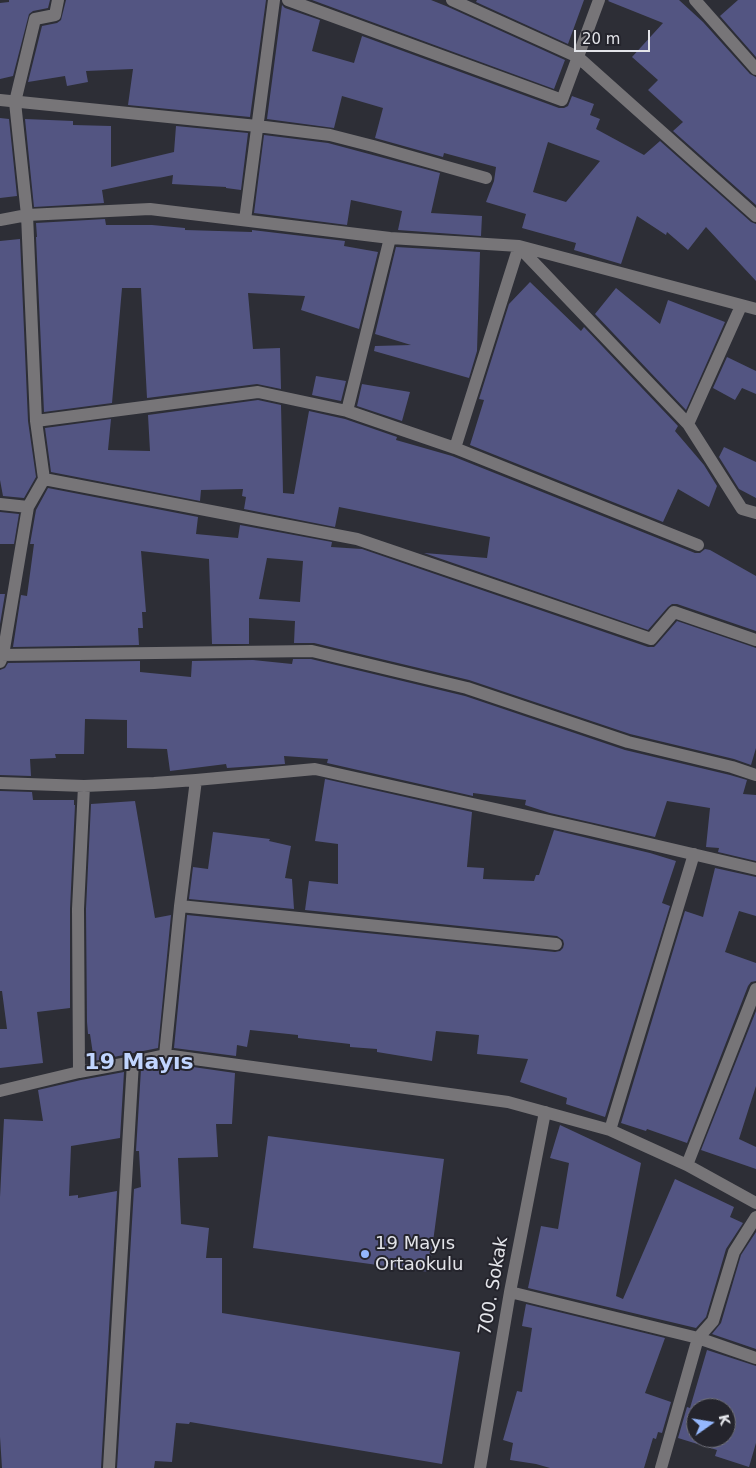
<!DOCTYPE html>
<meta charset="utf-8">
<style>
body{margin:0}
#map{position:relative;width:756px;height:1468px;overflow:hidden;background:#2d2e36;font-family:"DejaVu Sans",sans-serif}
canvas{display:block}
.north{position:absolute;left:686px;top:1398px;width:50px;height:50px;box-sizing:border-box;background:#24242c;border:1px solid #707178;border-radius:50%;rotate:77deg;font-size:14px;font-weight:700;line-height:20px;text-align:center;color:#e3e4e9}
.north::after{content:'';display:block;margin:auto;width:18px;height:22px;background:#94b7fd;clip-path:polygon(50% 0,100% 100%,50% 72%,0 100%)}
.scale{position:absolute;left:574px;top:30px;width:76px;height:22px;box-sizing:border-box;border:2px solid #e3e4e9;border-top:0;padding-left:6px;font-size:15px;line-height:18px;white-space:nowrap;color:#e3e4e9;-webkit-text-stroke:4px #24242c;paint-order:stroke}
</style>
<div id="map">
<canvas width="756" height="1468"></canvas>
<div class="north">K</div>
<div class="scale">20 m</div>
</div>
<script>
const context = document.querySelector('canvas').getContext('2d');
context.lineJoin = 'round';
function fillPath(path, color) { context.fillStyle = color; context.fill(path, 'evenodd'); }
const poly = rows => new Path2D(rows.map(r => 'M' + r).join(''));
function trace(path, color, width, dash) { context.strokeStyle = color; context.lineWidth = width; context.lineCap = dash ? 'butt' : 'round'; context.setLineDash(dash || []); context.stroke(path); }
function write(font, color, halo, rows, align = 'center') {
  context.font = font + ' "DejaVu Sans",sans-serif'; context.lineWidth = 4; context.setLineDash([]); context.textBaseline = 'middle'; context.strokeStyle = halo; context.fillStyle = color; for (const [text, x, y, turn = 0] of rows) {
    context.save(); context.translate(x, y); context.rotate((+turn || 0) * Math.PI / 180); context.textAlign = isNaN(turn) ? turn : align; if (halo) context.strokeText(text, 0, 0); context.fillText(text, 0, 0); context.restore();
  }
}
const building = poly([
 [9,0,50,0,48,8,33,11,29,14,13,76,0,79,0,3,9,2],
 [66,0,266,0,250,117,128,105,133,69,86,71,88,82,67,86,65,76,28,82,42,26,57,23,61,20],
 [312,0,431,0,446,6,565,60,554,89],
 [477,0,584,0,568,44,476,2],
 [609,0,679,0,703,22,750,74,756,77,756,205,673,131,683,122,648,90,658,80,632,57,663,23,608,1],
 [738,0,756,0,756,57,720,16],
 [282,5,285,8,320,20,312,51,354,63,362,36,559,108,564,108,568,106,572,96,594,104,590,115,600,119,596,129,644,155,660,141,751,222,756,224,756,281,706,227,688,250,667,232,666,235,637,216,621,264,574,250,576,243,522,228,526,214,486,202,494,181,496,167,444,153,443,157,375,138,383,108,342,96,334,128,267,119],
 [548,142,600,161,566,202,533,192],
 [0,118,9,119,17,196,0,198],
 [25,119,73,121,73,125,111,126,111,167,174,152,176,126,248,133,241,190,226,188,226,187,172,184,173,175,102,190,104,203,34,207],
 [264,135,328,143,440,173,431,213,482,216,481,236,398,230,402,211,351,200,347,225,254,213],
 [105,219,106,225,152,225,185,228,185,230,252,232,252,230,345,241,344,246,378,252,359,329,301,310,305,296,248,293,253,349,280,348,281,389,257,384,147,398,141,288,122,288,112,403,44,412,36,237,37,237,36,223],
 [20,239,28,421,36,477,24,498,3,496,0,480,0,241],
 [396,247,480,252,477,351,469,378,374,351,375,346,411,345,375,334],
 [530,282,581,331,584,327,678,426,675,431,704,465,717,486,709,507,678,489,663,522,470,445,484,400,479,399,509,304],
 [616,288,660,324,668,300,725,322,686,410,595,314],
 [727,357,756,371,756,394,742,388,735,400,713,388],
 [316,376,346,381,341,401,312,395],
 [362,384,410,392,402,421,357,406],
 [258,400,281,405,283,493,294,494,309,411,345,419,397,437,396,440,452,456,695,553,700,553,705,549,710,550,756,576,756,631,677,604,672,604,668,607,648,630,424,553,487,558,490,537,339,507,335,527,244,509,246,497,242,496,243,489,201,490,200,501,51,472,45,428,111,419,108,450,150,451,148,415],
 [724,447,756,462,756,498,739,489,719,457],
 [48,488,198,517,196,534,238,538,240,525,332,542,331,547,362,549,648,647,654,647,657,644,677,621,756,648,756,748,751,765,734,759,630,734,469,680,314,643,294,643,295,621,249,618,249,644,212,644,209,559,141,551,146,612,142,612,143,628,138,628,139,645,13,647,21,595,27,596,34,544,30,544,36,510],
 [267,558,303,561,300,602,259,599],
 [0,512,19,514,14,544,0,544],
 [0,594,5,594,0,624],
 [293,659,311,659,465,696,625,750,730,775,747,780,743,794,756,795,756,861,718,852,719,848,706,847,710,808,667,801,655,837,550,813,525,805,526,800,473,793,473,796,327,763,328,759,284,756,285,764,227,768,226,764,170,771,167,749,127,748,127,720,85,719,84,754,55,754,56,758,30,759,31,776,0,775,0,670,5,668,8,663,140,661,140,672,191,677,192,661,253,660,292,664],
 [325,779,472,812,467,867,484,868,483,879,534,881,536,875,539,875,554,830,650,853,676,861,662,903,670,906,605,1117,566,1104,567,1098,520,1082,528,1059,477,1054,479,1035,436,1031,432,1061,377,1052,377,1049,350,1047,350,1044,298,1038,298,1035,250,1030,247,1047,237,1045,236,1056,174,1048,187,915,555,952,560,951,563,948,564,944,563,940,557,936,305,910,309,881,338,884,338,844,315,841],
 [0,791,32,792,33,800,74,800,74,805,75,805,70,909,70,1008,37,1012,43,1063,0,1068,0,1029,7,1029,2,991,0,991],
 [135,801,155,918,171,915,158,1048,94,1061,90,1034,88,1034,87,1022,86,909,91,804],
 [213,832,270,839,269,841,291,846,285,878,292,879,294,909,189,899,193,867,208,869],
 [715,868,756,877,756,916,739,911,725,952,756,963,756,981,751,982,748,986,687,1143,647,1129,646,1131,621,1123,685,911,703,917],
 [756,1011,756,1086,739,1139,756,1147,756,1169,701,1150],
 [165,1063,235,1073,232,1124,216,1124,218,1157,178,1158,181,1224,209,1228,206,1258,222,1258,222,1313,460,1352,442,1464,190,1422,189,1424,176,1423,172,1462,155,1461,154,1468,117,1468,134,1189,141,1187,139,1151,136,1151,141,1069],
 [124,1072,120,1138,71,1146,69,1196,78,1195,78,1198,117,1191,101,1468,2,1468,0,1437,0,1197,4,1119,43,1121,38,1090,81,1080],
 [560,1125,641,1163,616,1296,623,1299,675,1179,734,1207,730,1217,743,1223,726,1249,706,1317,696,1328,528,1288,541,1226,558,1229,569,1163,550,1158],
 [268,1136,444,1159,429,1272,253,1248],
 [756,1232,756,1349,712,1334,721,1323,741,1255],
 [526,1304,665,1338,645,1393,671,1402,662,1433,658,1432,656,1439,653,1438,644,1468,550,1468,536,1464,510,1460,513,1443,503,1440,517,1391,522,1392,532,1328,522,1326],
 [707,1350,756,1366,756,1443,749,1467,715,1456,717,1450,678,1438,687,1407,690,1408],
 [696,1408,726,1408,726,1438,696,1438]
]);
const minor = poly([
 [288,0,562,100,599,0],
 [452,0,578,57,756,216],
 [695,0,756,69],
 [0,100,257,126,330,135,373,146,486,178],
 [0,220,27,215,150,209,390,238,519,246,756,309],
 [245,220,274,0],
 [519,247,688,424,742,509,756,513],
 [347,411,390,238],
 [36,421,258,392,347,411,455,448,698,545],
 [688,424,741,306],
 [455,448,519,246],
 [44,479,36,421,27,215,15,102,35,19,55,15,58,0],
 [0,504,28,507,44,479,357,539,651,639,674,612,756,640],
 [0,655,312,651,467,688,628,742,732,767,756,775],
 [0,662,3,655,28,507],
 [0,783,84,786,154,783,196,780,315,769,590,830,756,869],
 [180,906,556,944],
 [165,1055,180,906,196,780],
 [79,1072,78,909,84,786],
 [0,1091,79,1072,133,1062],
 [610,1130,694,854],
 [687,1165,756,989],
 [510,1292,698,1338,756,1358],
 [109,1468,133,1062,165,1055,508,1102,610,1130,687,1165,756,1203],
 [480,1468,510,1292,545,1112],
 [661,1468,698,1338,713,1321,734,1252,756,1217]
]);
const markers = [
 [365,1254,5,"#94b7fd"]
];
const poiNames = [
 ["19 Mayıs",375,1244],
 ["Ortaokulu",375,1265]
];
const streetNames = [
 ["700. Sokak",494,1286,-80]
];
const districtNames = [
 ["19 Mayıs",139,1063]
];
fillPath(building, '#535582');
trace(minor, '#777578', 12);
for (const [x, y, r, color] of markers) { const dot = new Path2D(); dot.arc(x, y, r, 0, 2 * Math.PI); context.fillStyle = color; context.fill(dot); trace(dot, '#24242c', 2); }
write('18px', '#e3e4e9', '#24242c', poiNames, 'left');
write('18px', '#e3e4e9', '#24242c', streetNames);
write('bold 22px', '#c1d5fe', '#24242c', districtNames);
</script>
